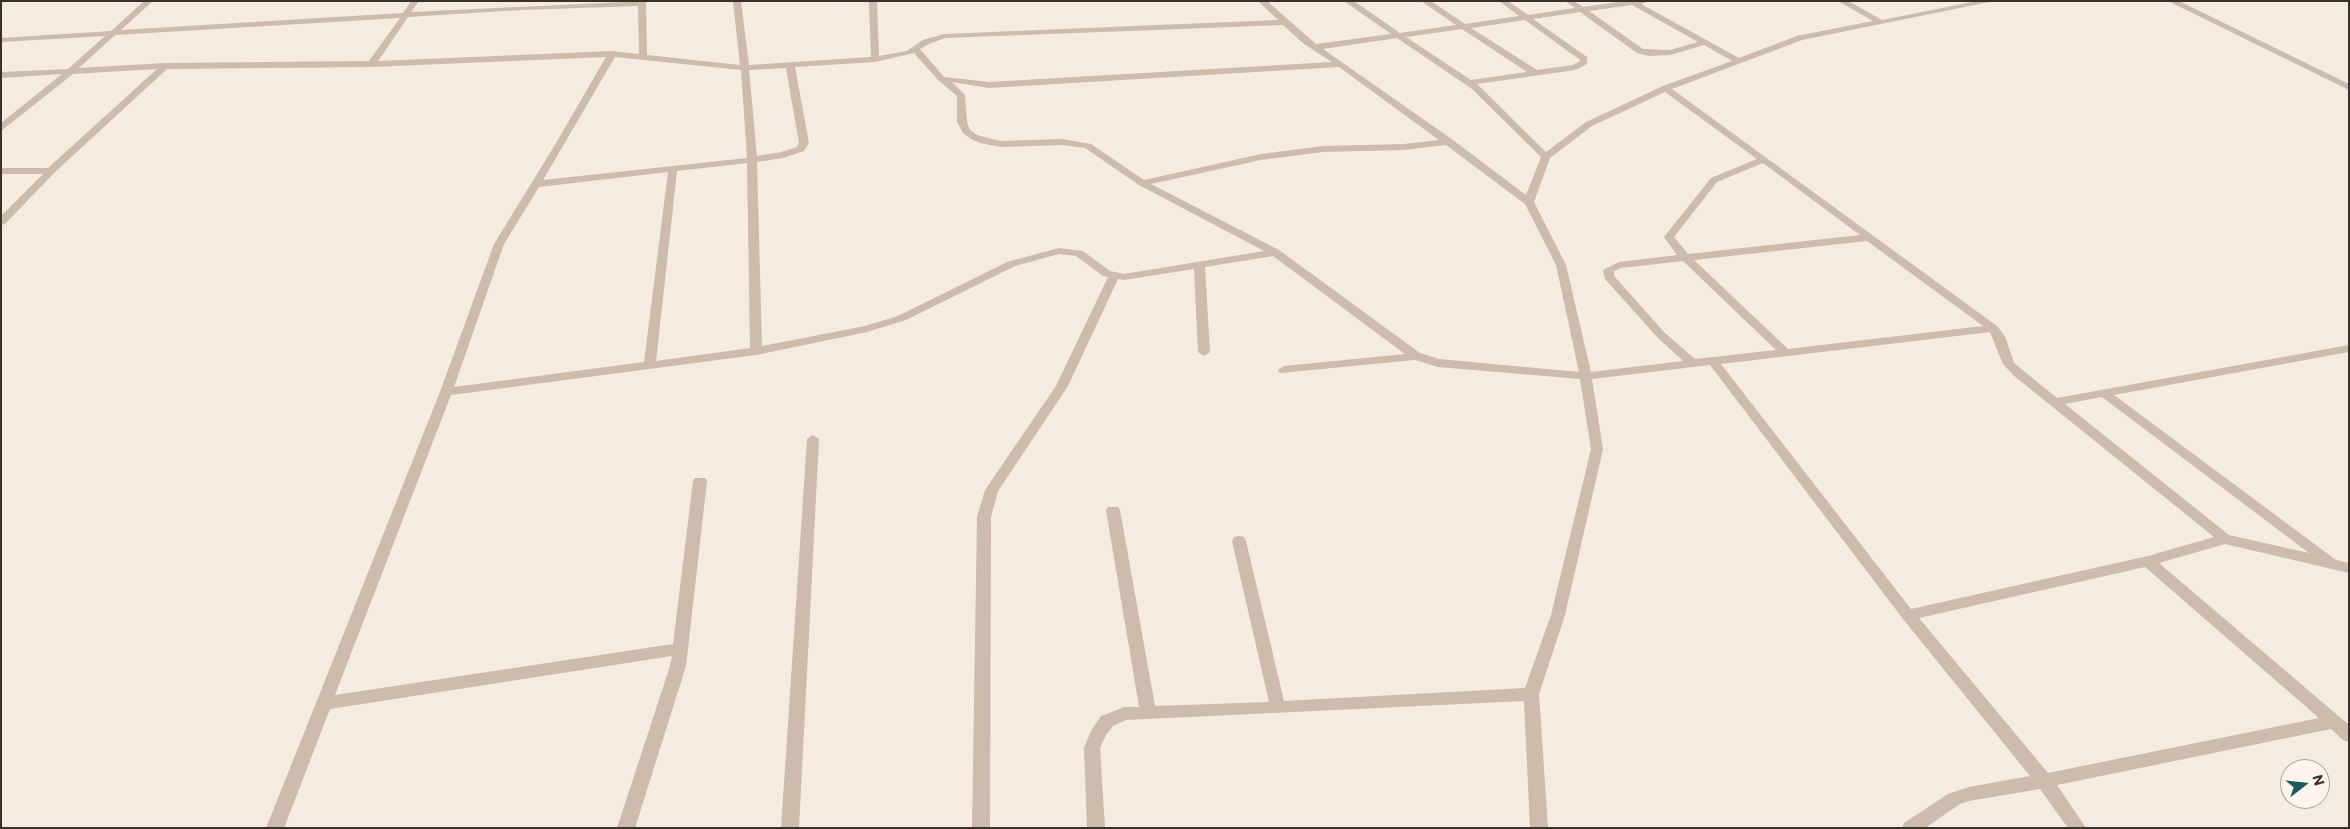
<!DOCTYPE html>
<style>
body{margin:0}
#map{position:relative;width:2350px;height:829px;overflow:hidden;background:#f4ebe1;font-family:Commissioner,sans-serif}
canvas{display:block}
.frame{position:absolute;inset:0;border:2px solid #3b302b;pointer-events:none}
.north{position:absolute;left:2280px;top:759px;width:50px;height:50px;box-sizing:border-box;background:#fbf5ee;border:1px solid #aea6a0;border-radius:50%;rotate:74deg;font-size:14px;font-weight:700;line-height:20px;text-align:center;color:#3b302b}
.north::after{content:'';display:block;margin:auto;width:18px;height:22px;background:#1f5a5e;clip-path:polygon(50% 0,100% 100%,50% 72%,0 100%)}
</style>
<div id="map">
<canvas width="2350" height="829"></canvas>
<div class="frame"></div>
<div class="north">N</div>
</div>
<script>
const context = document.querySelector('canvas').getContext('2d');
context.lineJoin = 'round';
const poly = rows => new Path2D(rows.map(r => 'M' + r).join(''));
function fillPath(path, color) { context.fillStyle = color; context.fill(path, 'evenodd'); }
const minor = poly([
 [144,1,153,1,121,30,403,13,411,1,419,1,411,12,646,1,647,55,740,65,733,1,741,1,749,65,871,57,869,1,877,1,879,56,907,51,923,40,944,34,1278,20,1258,1,1267,1,1316,44,1391,34,1344,1,1354,1,1400,33,1456,25,1421,1,1431,1,1465,24,1519,16,1499,1,1508,1,1528,15,1575,8,1565,1,1574,1,1583,7,1626,1,1649,1,1641,4,1739,58,1797,36,1873,21,1838,1,1848,1,1882,20,1977,1,1994,1,1802,40,1672,89,1997,326,2005,336,2014,363,2057,398,2349,345,2349,352,2114,395,2336,560,2349,563,2349,573,2225,544,2159,563,2349,725,2349,742,2343,740,2331,729,2057,785,2086,828,2068,828,2040,789,1969,801,1960,804,1925,828,1902,828,1904,823,1948,794,1969,787,2030,776,1903,619,1710,365,1592,379,1603,449,1565,615,1539,694,1548,828,1530,828,1524,701,1126,720,1113,726,1106,735,1100,748,1105,828,1087,828,1084,748,1091,731,1101,716,1125,707,1139,707,1106,510,1108,507,1118,507,1120,510,1155,706,1269,702,1232,541,1234,537,1239,536,1244,537,1246,541,1284,701,1525,688,1551,615,1591,449,1580,379,1438,367,1415,360,1280,373,1278,370,1284,366,1405,354,1273,256,1205,267,1210,352,1204,356,1198,352,1194,269,1124,280,1118,279,1068,386,998,491,991,517,990,828,972,828,977,517,985,490,1056,386,1108,277,1103,276,1076,256,1059,254,1015,266,906,320,867,332,756,355,451,395,335,695,673,644,693,481,695,478,705,478,707,481,686,666,635,828,617,828,670,666,672,656,330,709,284,828,266,828,440,392,494,244,556,143,606,57,372,67,167,69,54,173,5,224,1,225,1,216,43,174,1,174,1,168,48,168,157,69,73,74,1,131,1,123,62,74,1,78,1,72,68,69,105,36,1,42,1,38,111,31,144,1],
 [1632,5,1698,42,1670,50,1643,49,1589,11,1632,5],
 [638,6,639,54,612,51,378,61,408,17,521,10,638,6],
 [1580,12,1637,53,1649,56,1670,55,1704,45,1732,61,1663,86,1586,122,1546,152,1477,84,1575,70,1587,64,1587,57,1533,19,1580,12],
 [400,18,369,61,165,63,79,68,115,35,400,18],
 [1525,20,1580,60,1580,61,1573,65,1537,70,1471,28,1525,20],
 [1283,25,1304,44,1332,62,989,82,944,77,920,49,929,44,945,38,1283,25],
 [1462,29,1527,72,1471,80,1406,37,1462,29],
 [1397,38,1472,89,1541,157,1526,195,1453,140,1323,49,1397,38],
 [914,53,938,80,957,96,957,122,963,133,971,139,980,143,1001,147,1062,145,1085,148,1139,185,1264,251,1124,274,1110,271,1083,251,1059,248,1007,262,898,316,865,326,762,346,757,162,783,158,804,151,809,143,795,67,875,62,914,53],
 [615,57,741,70,747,158,543,180,615,57],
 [1339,67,1439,140,1404,144,1323,146,1261,154,1144,180,1091,144,1062,139,1001,141,977,135,970,130,967,122,965,95,952,82,989,88,1339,67],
 [786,68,799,143,797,147,781,152,757,156,749,70,786,68],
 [1665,92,1757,159,1711,178,1664,237,1677,255,1619,262,1603,270,1605,279,1657,337,1683,361,1591,372,1566,265,1534,202,1550,158,1592,126,1665,92],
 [1446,145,1525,204,1556,265,1579,372,1439,359,1420,353,1279,250,1151,184,1261,160,1323,152,1404,150,1446,145],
 [747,163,750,348,656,361,677,171,747,163],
 [1763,163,1860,235,1688,254,1674,237,1717,182,1763,163],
 [668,172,644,362,454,387,504,244,539,187,668,172],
 [1867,241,1983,326,1788,349,1694,260,1867,241],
 [1683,261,1776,350,1695,359,1665,333,1614,276,1614,271,1621,268,1683,261],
 [1990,332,2003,364,2013,375,2214,537,2148,556,1911,609,1721,364,1990,332],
 [2102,397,2309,553,2229,535,2065,404,2102,397],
 [2145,567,2319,718,2048,773,1919,618,2145,567],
 [2168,1,2179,1,2349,84,2349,90,2168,1],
 [813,435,819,439,799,828,781,828,807,439,813,435]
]);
fillPath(minor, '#cdbbac');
</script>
